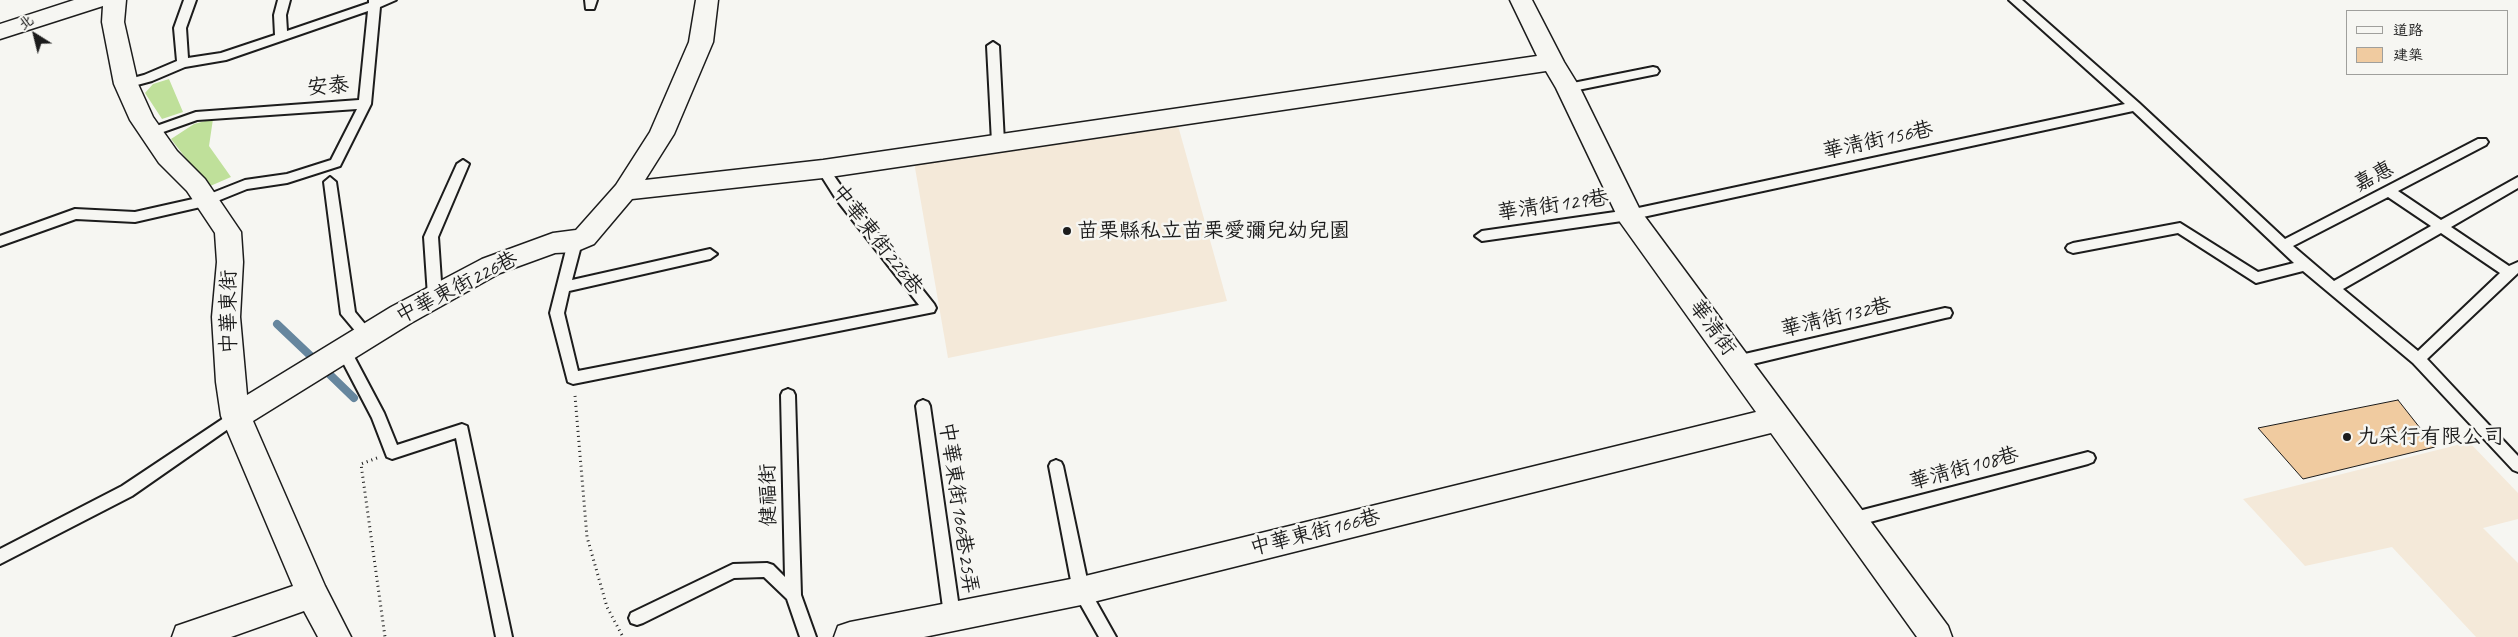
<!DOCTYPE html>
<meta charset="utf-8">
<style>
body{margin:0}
#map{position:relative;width:2518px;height:637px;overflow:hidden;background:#f6f6f2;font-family:Caveat,"LXGW WenKai TC",sans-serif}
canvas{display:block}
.legend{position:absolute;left:2346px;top:10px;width:162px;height:65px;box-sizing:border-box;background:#f6f6f2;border:1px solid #9f9f9c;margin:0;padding:6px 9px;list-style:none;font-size:15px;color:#1c1c1c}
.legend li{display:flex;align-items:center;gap:10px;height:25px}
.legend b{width:25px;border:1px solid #9f9f9c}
.north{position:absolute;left:10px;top:10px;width:50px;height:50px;-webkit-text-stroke:4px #f6f6f2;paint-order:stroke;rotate:324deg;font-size:14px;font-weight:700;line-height:20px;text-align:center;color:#1c1c1c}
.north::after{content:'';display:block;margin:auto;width:18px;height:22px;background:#1c1c1c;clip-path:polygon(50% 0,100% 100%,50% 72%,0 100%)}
</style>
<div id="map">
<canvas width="2518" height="637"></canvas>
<ul class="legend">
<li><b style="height:6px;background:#f6f6f2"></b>道路</li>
<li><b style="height:14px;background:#f0cba0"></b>建築</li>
</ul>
<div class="north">北</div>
</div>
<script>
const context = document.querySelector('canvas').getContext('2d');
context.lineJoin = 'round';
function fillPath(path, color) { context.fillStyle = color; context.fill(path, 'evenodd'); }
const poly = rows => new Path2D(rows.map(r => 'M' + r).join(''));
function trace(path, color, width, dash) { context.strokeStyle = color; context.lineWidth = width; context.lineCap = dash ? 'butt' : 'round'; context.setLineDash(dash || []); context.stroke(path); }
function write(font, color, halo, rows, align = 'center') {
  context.font = font + ' Caveat,"LXGW WenKai TC",sans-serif'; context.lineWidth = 5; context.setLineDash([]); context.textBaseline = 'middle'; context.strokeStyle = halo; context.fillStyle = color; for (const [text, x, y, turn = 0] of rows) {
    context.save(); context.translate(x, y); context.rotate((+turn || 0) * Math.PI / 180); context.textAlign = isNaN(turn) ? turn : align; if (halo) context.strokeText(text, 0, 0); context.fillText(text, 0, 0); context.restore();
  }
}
const built = poly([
 [1177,122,1227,301,948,358,914,162],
 [2469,442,2518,493,2518,519,2483,528,2518,563,2518,637,2476,637,2392,547,2305,566,2243,499]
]);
const green = poly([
 [169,79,183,112,162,119,145,93,153,84],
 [213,119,209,146,231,177,208,187,171,139,194,124]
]);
const stream = poly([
 [277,324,316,361],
 [324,369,354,398]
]);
const building = poly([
 [2398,400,2435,447,2303,479,2258,428,2398,400]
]);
const path = poly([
 [575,396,587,537,607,607,623,637],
 [377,458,361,464,385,637]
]);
const service = poly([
 [184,0,196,0,186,28,188,58,221,53,275,35,274,15,278,0,290,0,286,15,287,31,369,3,369,0,396,0,380,7,371,104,340,166,287,183,247,189,205,206,135,222,76,219,0,246,0,236,75,209,135,212,202,197,245,180,287,174,331,160,357,109,197,120,152,136,146,132,148,129,196,112,359,100,368,11,226,60,185,67,152,81,126,88,122,87,120,84,122,81,144,75,177,61,174,28,184,0],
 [585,0,597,0,594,9,586,9,585,0],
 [2009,0,2022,0,2139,103,2285,239,2478,139,2486,139,2488,142,2486,145,2398,191,2441,220,2518,177,2518,188,2451,227,2509,266,2518,262,2518,273,2427,359,2518,456,2518,472,2513,470,2413,363,2303,271,2256,283,2178,233,2073,253,2068,251,2066,248,2068,245,2073,243,2180,223,2258,272,2294,263,2133,111,1629,220,1482,241,1475,236,1482,231,1629,210,2125,104,2009,0],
 [2388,197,2431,226,2334,281,2293,246,2388,197],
 [2441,233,2500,273,2418,351,2343,289,2441,233],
 [993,42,999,46,1004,142,998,146,992,142,987,46,993,42],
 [1653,67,1657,68,1659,71,1657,74,1568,92,1562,88,1568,84,1653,67],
 [463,160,469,164,438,237,442,296,435,301,428,296,424,237,457,164,463,160],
 [823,165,827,166,846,193,934,304,936,308,934,312,573,384,568,382,550,313,568,242,575,237,582,242,572,280,710,249,717,254,710,259,569,291,564,313,578,371,919,305,836,199,817,169,823,165],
 [330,177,336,182,355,312,374,335,372,339,367,340,362,339,341,314,324,182,330,177],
 [1945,308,1950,309,1952,313,1950,317,1945,318,1736,368,1731,366,1729,362,1731,358,1736,356,1945,308],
 [344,345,349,347,384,413,397,445,462,424,467,426,512,637,496,637,456,438,392,459,387,457,372,418,337,351,339,347,344,345],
 [788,389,793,391,795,395,801,595,816,637,800,637,787,599,764,577,734,578,643,623,637,625,631,623,629,618,631,613,733,564,767,563,773,565,785,577,781,395,783,391,788,389],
 [923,400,928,402,930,406,960,615,958,620,952,622,946,620,944,615,916,406,918,402,923,400],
 [236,410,241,412,243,416,241,420,132,496,0,564,0,549,122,486,236,410],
 [2088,452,2093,454,2095,458,2093,462,2088,464,1851,527,1846,525,1843,520,1846,515,1851,513,2088,452],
 [1056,460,1061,462,1063,466,1089,589,1116,637,1099,637,1073,591,1049,466,1051,462,1056,460]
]);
const minor = poly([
 [74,0,126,0,124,22,138,84,153,117,177,151,205,179,241,232,243,262,240,317,247,395,391,307,482,259,553,233,576,230,616,185,650,132,689,42,696,0,718,0,713,42,674,134,645,180,823,160,1537,56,1510,0,1532,0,1564,62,1580,88,1640,210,1948,626,1952,637,1917,637,1771,433,1081,605,924,637,834,637,838,626,850,622,1081,577,1756,412,1620,222,1556,88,1546,71,823,178,632,199,594,244,575,252,555,253,500,273,411,323,253,421,325,586,351,637,318,637,304,611,231,637,172,637,176,626,293,586,221,416,216,382,212,317,217,262,215,233,187,191,159,163,130,120,114,84,102,22,103,6,0,39,0,24,74,0]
]);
const markers = [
 [1067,231,5,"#1c1c1c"],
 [2347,437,5,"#1c1c1c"]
];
const streetNames = [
 ["安泰",328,87,-4],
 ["華清街156巷",1878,141,-12],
 ["嘉惠",2374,177,-27],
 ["華清街129巷",1553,206,-8],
 ["中華東街226巷",877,240,52],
 ["中華東街226巷",457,288,-27],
 ["中華東街",229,312,-90],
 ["華清街132巷",1836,318,-13],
 ["華清街",1712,328,54],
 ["華清街108巷",1964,469,-15],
 ["健福街",769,495,-91],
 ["中華東街166巷25弄",958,508,82],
 ["中華東街166巷",1315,533,-14]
];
const poiNames = [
 ["苗栗縣私立苗栗愛彌兒幼兒園",1077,231],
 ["九采行有限公司",2357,437]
];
fillPath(built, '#f4e9d9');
fillPath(green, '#bfe09a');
trace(stream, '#66869e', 8);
fillPath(building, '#f0cba0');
trace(building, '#1c1c1c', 1);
trace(service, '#1c1c1c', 4);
trace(minor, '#1c1c1c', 3);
trace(path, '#1c1c1c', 3, [1, 4]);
fillPath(service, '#f6f6f2');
fillPath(minor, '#f6f6f2');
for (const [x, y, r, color] of markers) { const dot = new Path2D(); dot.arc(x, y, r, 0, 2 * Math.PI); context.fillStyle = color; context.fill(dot); trace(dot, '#f6f6f2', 2); }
write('21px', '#1c1c1c', '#f6f6f2', streetNames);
write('21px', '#1c1c1c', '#f6f6f2', poiNames, 'left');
</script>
